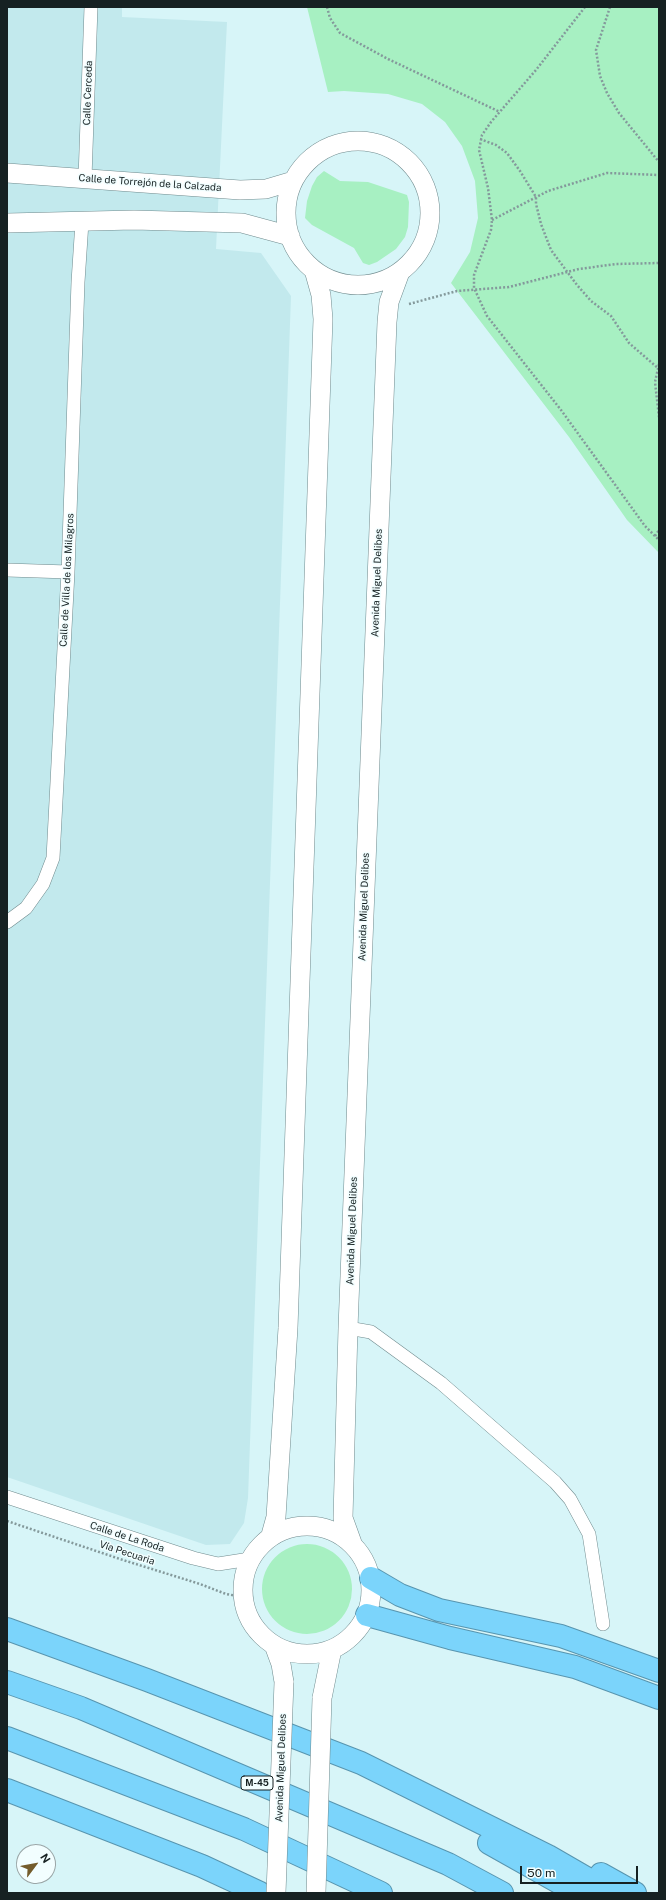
<!DOCTYPE html>
<meta charset="utf-8">
<style>
body{margin:0}
#map{position:relative;width:666px;height:1900px;overflow:hidden;background:#d7f5f8;font-family:"Public Sans",sans-serif}
canvas{display:block}
.frame{position:absolute;inset:0;border:8px solid #162122;pointer-events:none}
.north{position:absolute;left:16px;top:1844px;width:40px;height:40px;box-sizing:border-box;background:#f2feff;border:1px solid #9aa6a7;border-radius:50%;rotate:58deg;font-size:11px;font-weight:700;line-height:16px;text-align:center;color:#162122}
.north::after{content:'';display:block;margin:auto;width:14px;height:18px;background:#735c2c;clip-path:polygon(50% 0,100% 100%,50% 72%,0 100%)}
.scale{position:absolute;left:520px;top:1866px;width:118px;height:18px;box-sizing:border-box;border:2px solid #162122;border-top:0;padding-left:5px;font-size:12px;line-height:14px;white-space:nowrap;color:#162122;-webkit-text-stroke:3px #f2feff;paint-order:stroke}
</style>
<div id="map">
<canvas width="666" height="1900"></canvas>
<div class="frame"></div>
<div class="north">N</div>
<div class="scale">50 m</div>
</div>
<script>
const context = document.querySelector('canvas').getContext('2d');
context.lineJoin = 'round';
function fillPath(path, color) { context.fillStyle = color; context.fill(path, 'evenodd'); }
const poly = rows => new Path2D(rows.map(r => 'M' + r).join(''));
function trace(path, color, width, dash) { context.strokeStyle = color; context.lineWidth = width; context.lineCap = dash ? 'butt' : 'round'; context.setLineDash(dash || []); context.stroke(path); }
function write(font, color, halo, rows, align = 'center') {
  context.font = font + ' "Public Sans",sans-serif'; context.lineWidth = 3; context.setLineDash([]); context.textBaseline = 'middle'; context.strokeStyle = halo; context.fillStyle = color; for (const [text, x, y, turn = 0] of rows) {
    context.save(); context.translate(x, y); context.rotate((+turn || 0) * Math.PI / 180); context.textAlign = isNaN(turn) ? turn : align; if (halo) context.strokeText(text, 0, 0); context.fillText(text, 0, 0); context.restore();
  }
}
const built = poly([
 [7,7,122,7,122,17,227,22,216,249,261,253,291,296,248,1498,244,1523,230,1544,206,1545,7,1477]
]);
const green = poly([
 [307,7,659,7,659,553,627,520,569,437,451,283,470,252,478,218,475,181,462,146,445,122,422,104,388,94,344,91,328,92],
 [324,171,340,181,368,182,407,195,409,202,408,227,405,237,396,249,377,262,369,265,363,263,354,248,312,225,305,218,307,201,312,186,317,177],
 '262 1589a45 45 0 1 1 90 0a45 45 0 1 1-90 0Z'
]);
const path = poly([
 [327,7,330,18,340,33,388,59,500,112],
 [585,7,536,70,491,122,482,135,479,150,488,188,492,220,491,230,474,275,474,288,487,316,561,410,645,526,659,540],
 [610,7,596,50,600,76,607,93,619,113,659,162],
 [480,139,496,145,507,153,520,171,536,197,536,204,541,224,551,250,577,285,591,301,611,316,629,343,659,369],
 [7,194,8,194],
 [492,220,548,191,607,173,659,175],
 [409,304,457,291,509,287,579,269,616,264,659,263],
 [659,364,655,382,659,417],
 [655,536,659,530],
 [7,1521,123,1560,200,1584,226,1594,243,1597]
]);
const street = poly([
 [85,178,91,7],
 [7,570,68,572],
 [7,922,26,908,43,884,53,858,68,572,78,282,82,222],
 [348,1328,371,1332,441,1383,555,1482,570,1499,589,1534,603,1624],
 [7,1497,193,1558,218,1564,250,1559]
]);
const secondary = poly([
 '286 213a72 72 0 1 1 144 0a72 72 0 1 1-144 0Z',
 [7,173,240,190,266,189,293,181],
 [7,223,134,220,242,223,290,236],
 '243 1590a64 64 0 1 1 128 0a64 64 0 1 1-128 0Z',
 [271,1535,276,1517,288,1328,323,319,321,295,314,270],
 [352,1543,343,1518,348,1328,387,322,389,302,400,272],
 [274,1645,281,1664,284,1682],
 [322,1698,332,1649]
]);
const highway = poly([
 [371,1578,400,1595,439,1610,561,1636,659,1671],
 [367,1615,450,1638,575,1667,659,1698],
 [7,1629,147,1680,361,1763,548,1856,612,1893],
 [7,1682,81,1708,448,1864,502,1893],
 [7,1738,244,1829,381,1893],
 [7,1790,202,1866,260,1893],
 [489,1843,578,1893],
 [601,1874,635,1893]
]);
const secondaryBridge = poly([
 [276,1893,284,1682],
 [316,1893,322,1698]
]);
const shields = [
 [257,1783,32]
];
const shieldNames = [
 ["M-45",257,1783]
];
const streetNames = [
 ["Calle Cerceda",88,93,-88],
 ["Calle de Torrejón de la Calzada",150,183,4],
 ["Calle de Villa de los Milagros",67,580,-87],
 ["Avenida Miguel Delibes",377,583,-88],
 ["Avenida Miguel Delibes",364,907,-88],
 ["Avenida Miguel Delibes",352,1231,-88],
 ["Calle de La Roda",127,1537,18],
 ["Vía Pecuaria",127,1553,18],
 ["Avenida Miguel Delibes",281,1768,-88]
];
fillPath(built, '#c2e9ed');
fillPath(green, '#a7f0c2');
trace(street, '#708b8e', 14);
trace(secondary, '#708b8e', 20);
trace(highway, '#5895af', 24);
trace(path, '#84999b', 2.5, [2, 2]);
trace(street, '#fff', 13);
trace(secondary, '#fff', 19);
trace(highway, '#7bd4fb', 22);
trace(secondaryBridge, '#708b8e', 20, []);
trace(secondaryBridge, '#fff', 19);
for (const [x, y, w] of shields) { const box = new Path2D(); box.roundRect(x - w / 2, y - 7, w, 14, 3); context.fillStyle = '#f2feff'; context.fill(box); trace(box, '#162122', 1); }
write('bold 9px', '#162122', null, shieldNames);
write('10px', '#162122', '#f2feff', streetNames);
</script>
